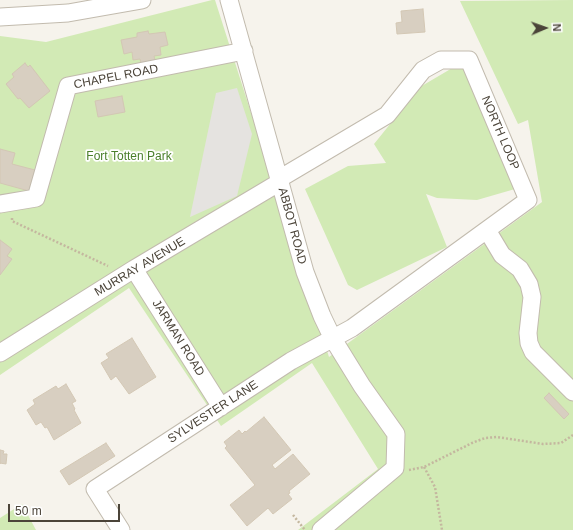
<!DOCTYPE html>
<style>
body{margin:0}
#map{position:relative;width:573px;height:530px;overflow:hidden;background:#f6f3ec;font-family:Arial,sans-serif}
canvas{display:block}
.north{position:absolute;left:525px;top:8px;width:40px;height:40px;-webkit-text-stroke:3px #fff;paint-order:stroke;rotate:88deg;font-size:11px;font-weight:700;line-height:16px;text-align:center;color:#4b4439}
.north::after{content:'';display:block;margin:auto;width:14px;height:18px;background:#4b4439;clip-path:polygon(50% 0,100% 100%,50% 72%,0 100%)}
.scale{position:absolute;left:8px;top:504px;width:112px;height:18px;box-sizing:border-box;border:2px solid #4b4439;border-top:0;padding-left:5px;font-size:12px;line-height:14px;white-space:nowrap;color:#4b4439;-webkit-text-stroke:3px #fff;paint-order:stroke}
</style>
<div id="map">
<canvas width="573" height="530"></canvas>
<div class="north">N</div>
<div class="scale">50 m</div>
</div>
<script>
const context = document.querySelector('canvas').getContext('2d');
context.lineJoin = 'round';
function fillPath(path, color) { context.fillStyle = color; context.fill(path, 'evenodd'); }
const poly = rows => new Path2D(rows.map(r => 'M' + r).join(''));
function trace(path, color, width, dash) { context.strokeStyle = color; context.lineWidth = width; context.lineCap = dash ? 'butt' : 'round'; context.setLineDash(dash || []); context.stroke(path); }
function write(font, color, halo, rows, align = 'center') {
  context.font = font + ' Arial,sans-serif'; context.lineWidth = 3.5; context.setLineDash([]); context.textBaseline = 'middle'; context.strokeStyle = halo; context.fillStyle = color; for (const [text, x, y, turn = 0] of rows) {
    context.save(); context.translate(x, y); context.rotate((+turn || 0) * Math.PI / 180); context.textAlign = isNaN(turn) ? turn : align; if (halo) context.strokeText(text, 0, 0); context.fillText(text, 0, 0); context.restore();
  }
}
const green = poly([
 [212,0,215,0,329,357,542,202,528,120,518,124,460,1,573,0,573,530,298,530,378,469,312,363,221,426,129,288,0,375,0,36,46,42],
 [454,67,465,67,515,189,477,200,437,198,426,194,447,247,357,290,348,285,305,189,348,166,386,163,374,144,420,87],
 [22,504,36,530,0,530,0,518]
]);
const parking = poly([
 [237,88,252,134,237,196,190,217,216,93]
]);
const building = poly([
 [423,9,425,32,397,34,396,23,402,22,401,11,423,9],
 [148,31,149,34,165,32,168,45,160,47,161,55,154,56,155,60,141,63,140,59,133,60,132,52,124,54,121,40,137,37,137,33,148,31],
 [25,63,28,67,30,65,50,91,29,108,20,98,18,99,6,84,14,77,12,74,25,63],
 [122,96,125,112,98,117,95,101,122,96],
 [0,149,15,153,12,164,35,170,29,191,0,183,0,149],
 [0,240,12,249,7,256,12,259,0,275,0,240],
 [132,338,156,377,129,394,116,376,111,380,101,363,109,358,106,354,132,338],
 [66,384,76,401,72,403,75,409,74,410,81,423,54,440,47,427,45,428,41,422,36,425,27,410,35,404,33,400,56,386,58,389,66,384],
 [549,393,569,414,564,419,544,398,549,393],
 [264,417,291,450,272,465,275,469,293,454,310,474,289,491,290,493,288,494,292,499,273,514,268,508,247,526,230,505,255,485,225,448,227,446,224,442,239,430,242,434,245,431,246,432,264,417],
 [106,443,115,456,69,485,60,471,106,443],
 [0,450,4,451,3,454,7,454,6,464,0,463,0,464,0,450]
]);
const path = poly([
 [12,218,12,221,108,266],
 [424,467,435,487,442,530],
 [409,470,424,467,472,443,485,438,497,437,543,444,561,443,573,435],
 [293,515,305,530]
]);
const minor = poly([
 [229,0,305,272,322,316,333,339,362,386,396,434,395,468,321,530],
 [0,17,68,13,142,0],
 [0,204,36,198,68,86,244,51],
 [487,230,502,255,520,269,529,284,532,297,528,333,529,343,533,352,573,392],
 [134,269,221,407],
 [0,353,134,269,280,182],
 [121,530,95,489,291,361,352,328,528,200,469,60,441,60,423,70,387,115,279,179]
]);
const streetNames = [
 ["CHAPEL ROAD",116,77,-11],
 ["NORTH LOOP",500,133,67],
 ["ABBOT ROAD",292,226,75],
 ["MURRAY AVENUE",140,267,-31],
 ["JARMAN ROAD",178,338,58],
 ["SYLVESTER LANE",213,412,-33]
];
const parkNames = [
 ["Fort Totten Park",129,157]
];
fillPath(green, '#d2eab5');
fillPath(parking, '#e5e3e0');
fillPath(building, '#d8cfc1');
trace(building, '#d3c7b4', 1);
trace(minor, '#c2bbae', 19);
trace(path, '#c4b79f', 2.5, [2, 2]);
trace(minor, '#fff', 17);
write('12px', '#4b4439', '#fff', streetNames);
write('12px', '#4a7f2a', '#fff', parkNames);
</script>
